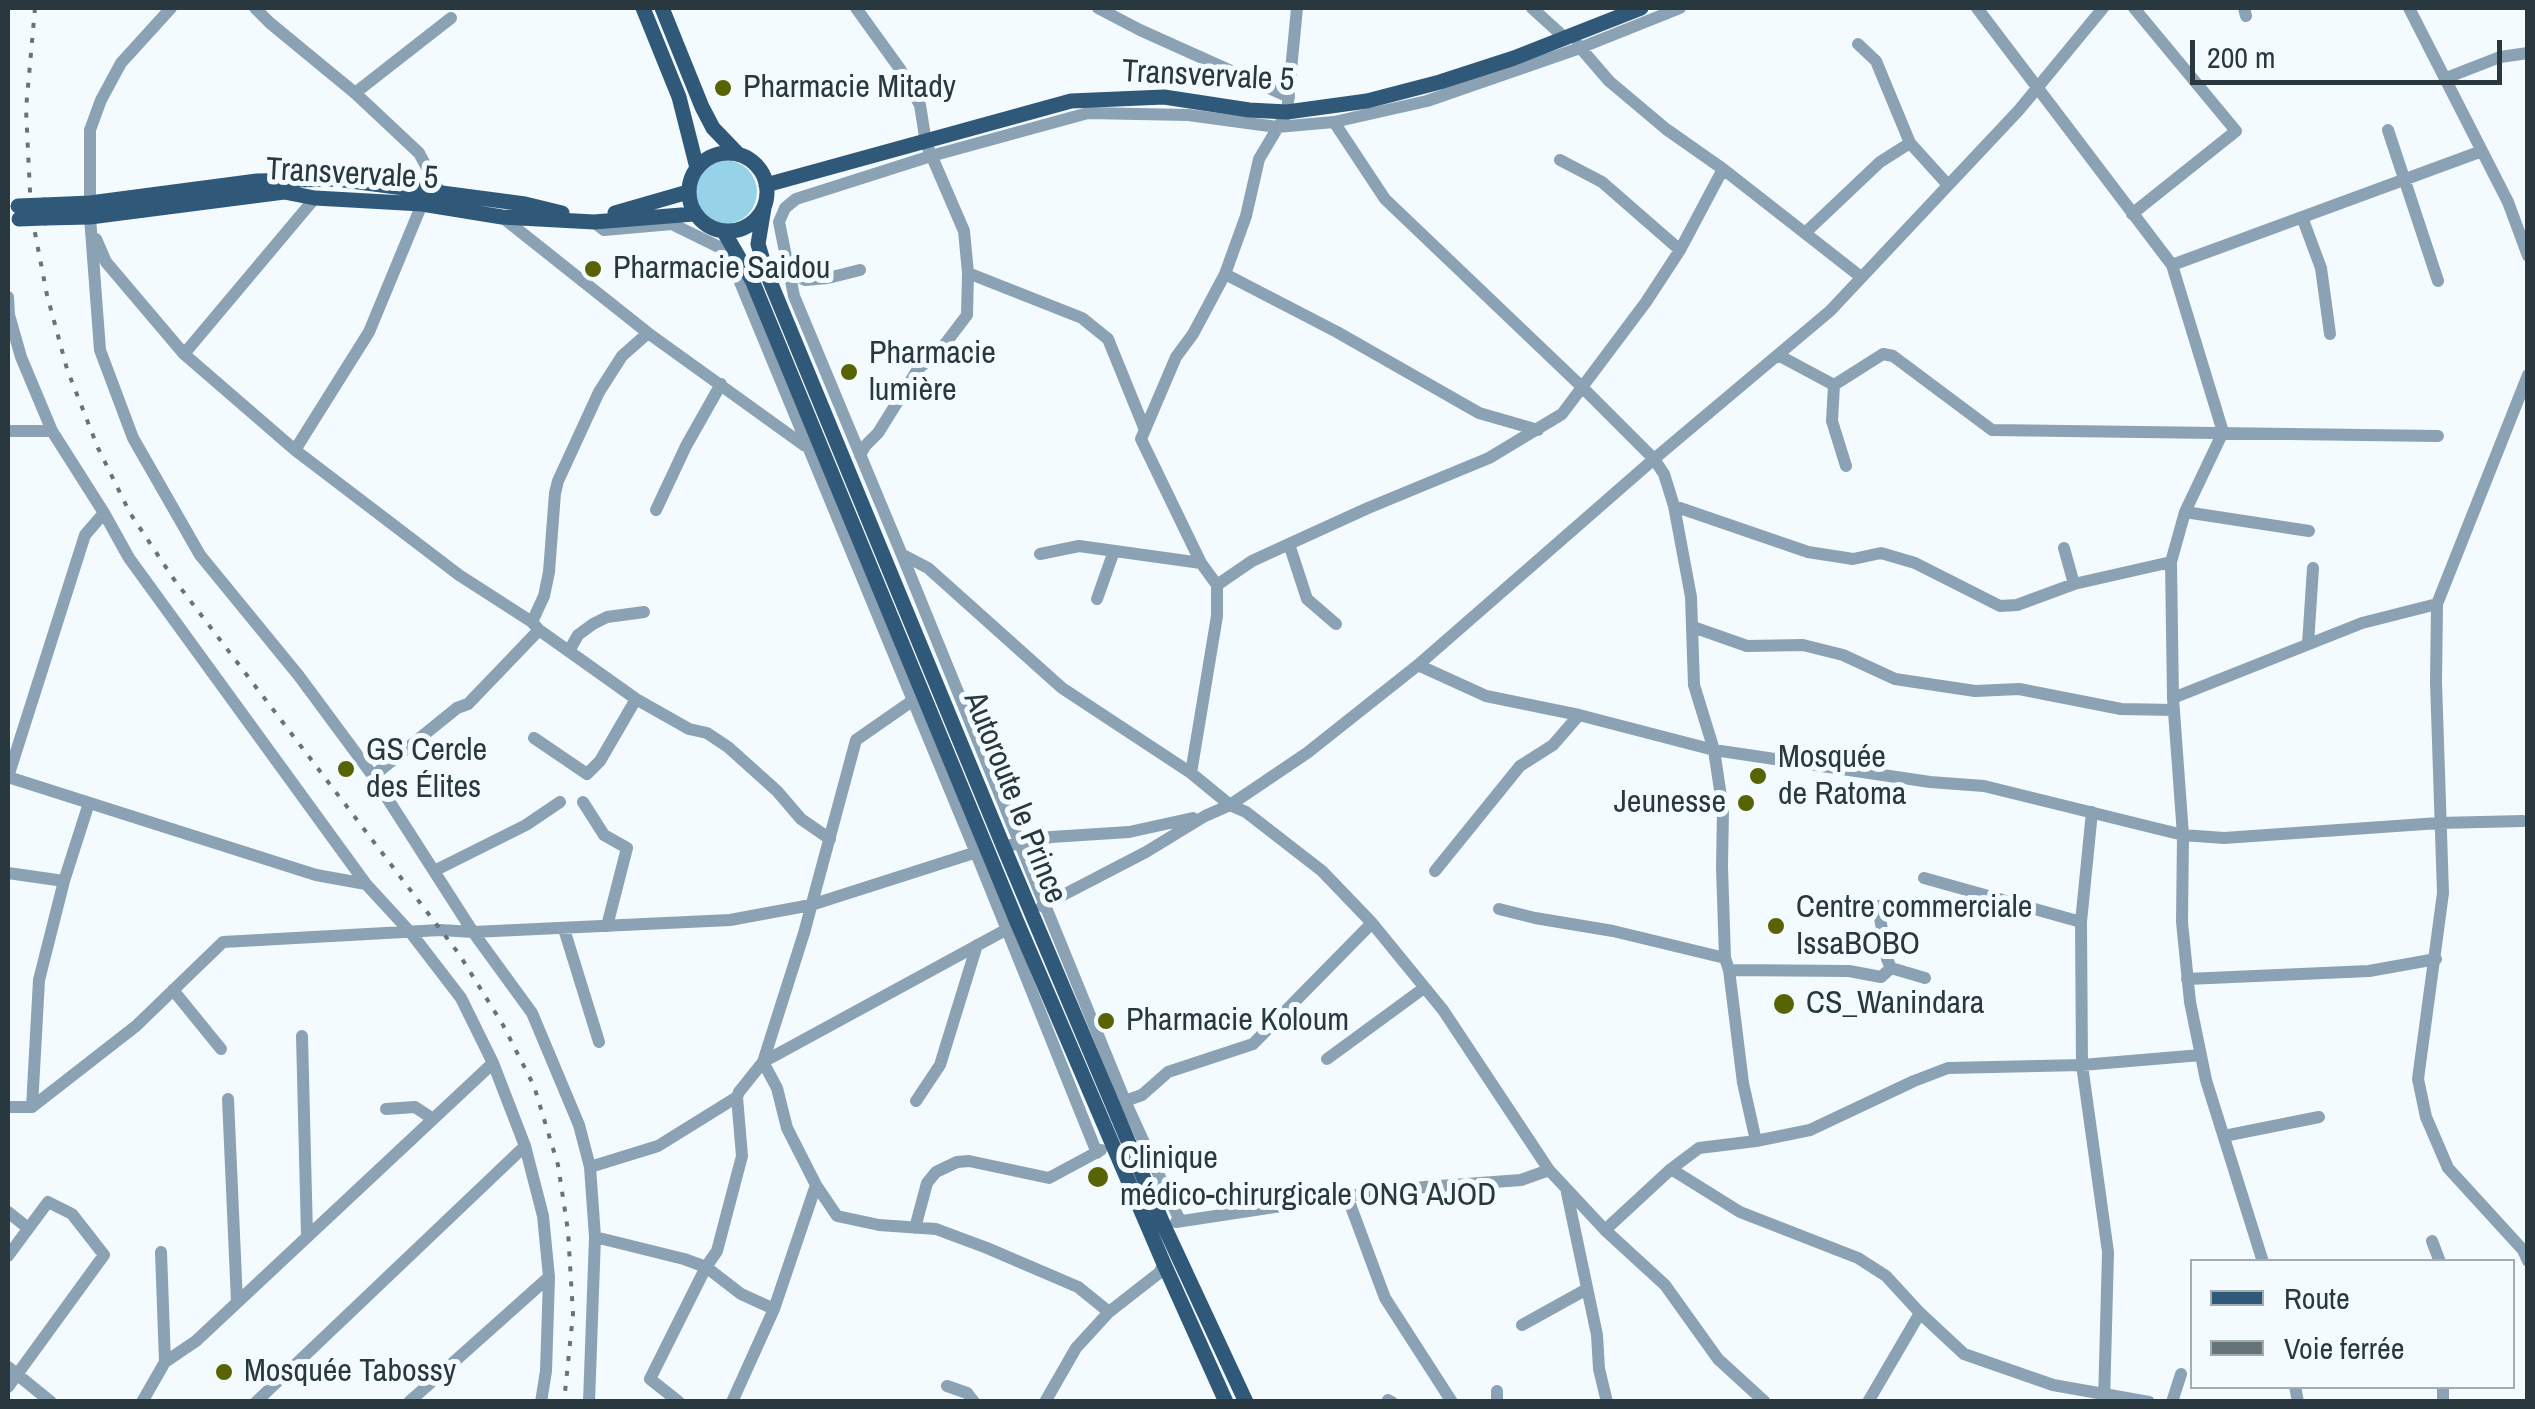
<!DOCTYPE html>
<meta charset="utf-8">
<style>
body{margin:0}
#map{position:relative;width:2535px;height:1409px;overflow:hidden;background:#f3fbfe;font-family:"Archivo Narrow",sans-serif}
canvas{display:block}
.frame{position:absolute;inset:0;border:10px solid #28383e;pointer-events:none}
.legend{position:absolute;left:2190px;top:1259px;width:325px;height:130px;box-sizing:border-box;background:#f3fbfe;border:2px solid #a2adb1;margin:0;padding:12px 18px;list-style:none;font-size:30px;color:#28383e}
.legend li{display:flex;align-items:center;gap:20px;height:50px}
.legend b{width:50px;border:2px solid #a2adb1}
.scale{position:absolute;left:2190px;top:40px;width:312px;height:45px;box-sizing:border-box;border:5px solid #28383e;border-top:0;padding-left:12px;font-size:30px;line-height:35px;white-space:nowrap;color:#28383e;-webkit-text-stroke:8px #f3fbfe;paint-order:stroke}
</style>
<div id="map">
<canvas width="2535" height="1409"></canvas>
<div class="frame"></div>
<ul class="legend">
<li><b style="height:12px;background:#305979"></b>Route</li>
<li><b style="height:12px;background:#667378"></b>Voie ferrée</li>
</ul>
<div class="scale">200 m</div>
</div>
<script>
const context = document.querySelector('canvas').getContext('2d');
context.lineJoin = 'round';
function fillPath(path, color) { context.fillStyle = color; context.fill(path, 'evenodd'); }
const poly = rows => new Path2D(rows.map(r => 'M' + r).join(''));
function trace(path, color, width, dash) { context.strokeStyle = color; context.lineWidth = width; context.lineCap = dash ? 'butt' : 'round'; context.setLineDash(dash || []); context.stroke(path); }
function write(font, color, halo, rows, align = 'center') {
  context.font = font + ' "Archivo Narrow",sans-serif'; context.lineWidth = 10; context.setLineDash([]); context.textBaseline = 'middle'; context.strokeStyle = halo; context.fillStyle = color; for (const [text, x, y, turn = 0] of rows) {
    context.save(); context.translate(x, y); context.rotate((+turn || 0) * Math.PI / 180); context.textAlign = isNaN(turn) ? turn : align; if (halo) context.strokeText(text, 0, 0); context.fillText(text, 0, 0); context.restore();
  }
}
const green = poly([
 '693 192a32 32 0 1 1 64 0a32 32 0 1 1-64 0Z'
]);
const minor = poly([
 [171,8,121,63,101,100,90,130,90,217,100,350,133,438,200,555,299,676,373,776,473,932,532,1013,579,1125,590,1167,595,1237,589,1402],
 [255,8,270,23,355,93,419,153,441,194],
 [856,8,900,69,920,105,926,143,964,231,968,273,967,315,942,348,918,369,878,433,865,446,860,455],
 [1098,8,1140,30,1289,97],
 [1532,8,1565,38],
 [1977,8,2172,265,2223,432,2185,512,2171,562,2173,698,2183,835,2182,922,2190,1002,2206,1080,2263,1262],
 [2244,8,2246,16],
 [2409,8,2508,202,2528,256],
 [1858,44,1876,61,1910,143],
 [1578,45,1609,81,1666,129,1723,169,1861,277],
 [2446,78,2500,57,2528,53],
 [355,93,451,18],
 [1334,122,1385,199,1582,387,1654,459,1664,474,1674,506,1691,597,1694,685,1714,750,1723,810,1722,867,1725,958,1729,970,1743,1083,1756,1141],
 [2388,130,2438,281],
 [1560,160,1602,182,1680,250],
 [2132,214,2236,131,2134,8],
 [502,217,648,333,805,446],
 [2302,217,2321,268,2330,334],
 [594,222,604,230,672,224,723,249,735,270,976,853,1097,1153],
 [1805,233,1880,162,1910,143,1948,185],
 [96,239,106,262,184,354,295,450,459,575,532,622,539,630,636,699,689,729,707,733,728,747,777,791,801,819,830,839],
 [2172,265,2482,151],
 [789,272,805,280,828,278,860,270],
 [968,273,1082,318,1108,339,1145,430],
 [1225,274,1337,332,1479,413,1538,430],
 [8,297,9,315,21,357,52,431,104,513,129,558,366,884,411,933,461,998,493,1063,525,1146,543,1216,549,1277,546,1371,541,1402],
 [184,354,315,198],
 [1778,355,1834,385,1832,421,1846,466],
 [2528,375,2437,604,2436,682,2443,893,2418,1079,2426,1117,2448,1168,2523,1250,2528,1261],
 [1834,385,1883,354,1893,356,1992,430,2438,436],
 [8,431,52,431],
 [295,450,369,332,422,204],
 [1674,506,1808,552,1853,559,1881,553,1915,563,2000,606,2017,605,2074,584,2171,562],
 [656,510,686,446,721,384],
 [2185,512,2309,531],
 [1289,544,1307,599,1336,624],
 [2064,548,2074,584],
 [1040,554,1079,546,1201,563],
 [903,555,928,568,1062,688,1191,773,1230,805,1246,812,1322,871,1372,923,1443,1010,1549,1170,1605,1230,1665,1285,1718,1359,1765,1402],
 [1217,585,1201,563,1141,439,1176,357,1193,334,1225,274,1246,216,1259,159,1287,112,1297,8],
 [1097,599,1114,551],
 [532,622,544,596,549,572,555,493,558,481,599,392,622,356,648,333],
 [1693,627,1747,646,1803,645,1843,655,1895,679,1975,691,2019,689,2121,709,2174,710],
 [2308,644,2313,568],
 [569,651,578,635,593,624,607,617,644,612],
 [1418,665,1486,696,1579,715,1714,750,1930,782,1984,786,2183,835,2224,838,2439,823,2523,821],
 [2173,698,2362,623,2437,604],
 [534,738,587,774,600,761,636,699],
 [1191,773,1217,616,1217,585,1252,561,1289,544,1368,508,1489,458,1562,414,1646,302,1680,250,1723,169],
 [373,776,457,708,468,704,539,630],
 [8,777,316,875,366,884],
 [8,777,85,535,104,513],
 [583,802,604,835,627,848,607,926],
 [2092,812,2081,922,2082,1065,2108,1252,2104,1402],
 [1011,845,1051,837,1129,832,1193,818],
 [434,871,526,825,560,802],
 [1435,871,1520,766,1553,745,1579,715],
 [8,873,64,881],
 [1924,878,2081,922],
 [1042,906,1146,852,1205,816,1230,805,1307,753,1418,665,1654,459,1830,311,2019,110,2103,8],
 [1878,906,1887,959,1891,968],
 [1499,909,1535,918,1613,931,1725,958],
 [564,929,599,1042],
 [1729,970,1849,971,1881,977,1891,968,1925,978],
 [2187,979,2369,971,2436,959],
 [173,990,221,1049],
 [302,1036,307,1235],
 [1327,1059,1424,988],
 [228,1099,237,1302],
 [916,1101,940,1065,977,945],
 [1125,1101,1142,1095,1168,1072,1253,1044,1372,923],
 [8,1107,32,1107,136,1026,223,942,440,930,473,932,730,920,811,905,980,851],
 [32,1107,39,980,64,881,89,803],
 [386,1109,415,1107,433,1119],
 [2224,1136,2319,1117],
 [590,1167,658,1146,737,1097,739,1092,763,1062,804,933,856,740,912,701],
 [1671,1169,1740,1212,1858,1258,1886,1276,1920,1313,1964,1354,2053,1385,2149,1402],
 [816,1185,837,1216,879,1225,936,1229,987,1248,1078,1287,1109,1312],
 [1567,1193,1597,1335,1599,1369,1607,1402],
 [1347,1196,1385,1298,1452,1402],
 [8,1212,28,1228],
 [1180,1221,1125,1101,902,555,794,296,779,222,785,208,796,199,931,156,1088,113,1188,115,1277,127,1334,122,1427,101,1580,48,1680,8],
 [1176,1222,1347,1196,1425,1187,1521,1180,1549,1170],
 [915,1228,927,1183,936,1172,957,1162,969,1161,1049,1178,1101,1150],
 [1605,1230,1671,1169,1699,1148,1756,1141,1810,1130,1914,1081,1948,1068,2082,1065,2201,1055],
 [595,1237,684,1259,706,1267,741,1294,774,1309],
 [2432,1241,2440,1262],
 [8,1256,48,1202,72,1214,104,1255,8,1387],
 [1522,1325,1587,1289],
 [165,1362,196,1341,493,1063],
 [8,1367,51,1402],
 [947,1386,967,1393,974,1402],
 [2295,1386,2298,1402],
 [1388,1400,1392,1402],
 [142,1402,165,1362,161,1252],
 [256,1402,525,1146],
 [409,1402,549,1277],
 [679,1402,650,1379,706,1267,717,1251,742,1156,737,1097],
 [732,1402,774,1309,816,1185,787,1128,777,1088,763,1062,1011,927],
 [1045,1402,1076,1348,1109,1312,1159,1273,1164,1264],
 [1497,1402,1497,1391],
 [1868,1402,1920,1313],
 [2172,1402,2181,1374],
 [2443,1402,2443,1386]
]);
const major = poly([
 [643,8,679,97,697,168],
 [662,8,702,107,713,128,738,154],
 '689 192a39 39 0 1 1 78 0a39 39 0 1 1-78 0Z',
 [766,185,1071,101,1164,97,1249,110,1287,112,1367,101,1440,82,1514,58,1641,8],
 [44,205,90,203,257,181,336,179,525,204,562,213],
 [764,208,758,244,767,274,1004,848,1164,1226,1246,1402],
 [615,213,688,192],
 [45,218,90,217,284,192,315,198,422,204,502,217,594,222,694,214],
 [724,232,752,280,1017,922,1164,1264,1226,1402]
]);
const rail = poly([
 [35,8,26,109,31,212,47,295,67,369,98,448,130,513,173,578,459,954,503,1025,534,1086,558,1165,568,1231,573,1314,564,1402]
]);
const majorBridge = poly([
 [18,206,44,205],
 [19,219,45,218]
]);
const markers = [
 [723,88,10,"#586304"],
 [593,269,10,"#586304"],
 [849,372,10,"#586304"],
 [346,769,10,"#586304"],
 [1758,776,10,"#586304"],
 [1746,803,10,"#586304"],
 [1776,926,10,"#586304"],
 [1784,1004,12,"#586304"],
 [1106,1021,10,"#586304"],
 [1098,1177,12,"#586304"],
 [224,1372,10,"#586304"]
];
const streetNames = [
 ["Transvervale 5",1208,77,3],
 ["Transvervale 5",352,175,3],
 ["Autoroute le Prince",1014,798,68]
];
const poiNames = [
 ["Pharmacie Mitady",743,88],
 ["Pharmacie Saidou",613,269],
 ["Pharmacie",869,354],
 ["lumière",869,391],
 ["GS Cercle",366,751],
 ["des Élites",366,788],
 ["Mosquée",1778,758],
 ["de Ratoma",1778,795],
 ["Jeunesse",1726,803,"right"],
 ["Centre commerciale",1796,908],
 ["IssaBOBO",1796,945],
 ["CS_Wanindara",1806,1004],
 ["Pharmacie Koloum",1126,1021],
 ["Clinique",1120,1159],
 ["médico-chirurgicale ONG AJOD",1120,1196],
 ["Mosquée Tabossy",244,1372]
];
fillPath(green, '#96d3e9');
trace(minor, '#8ba2b4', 12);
trace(major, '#305979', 15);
trace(rail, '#667378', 4, [5, 10]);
trace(majorBridge, '#305979', 15);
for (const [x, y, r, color] of markers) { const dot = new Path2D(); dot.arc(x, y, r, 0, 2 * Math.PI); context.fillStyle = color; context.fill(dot); trace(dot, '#f3fbfe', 4); }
write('32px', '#28383e', '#f3fbfe', streetNames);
write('32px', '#28383e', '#f3fbfe', poiNames, 'left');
</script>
